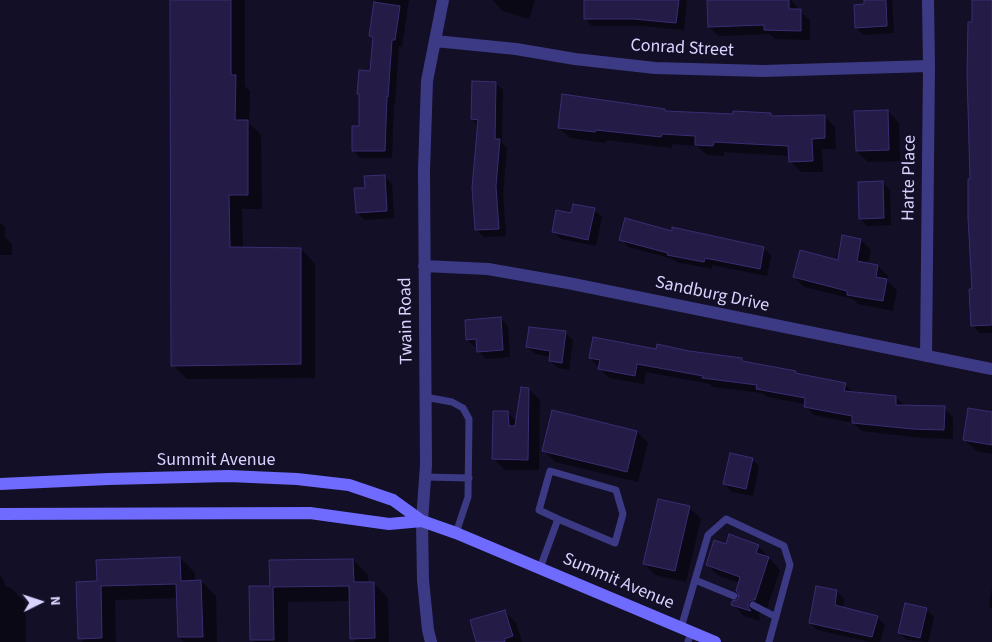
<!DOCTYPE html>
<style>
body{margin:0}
#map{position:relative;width:992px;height:642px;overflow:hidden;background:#130f26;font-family:"Source Sans 3",sans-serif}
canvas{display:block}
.north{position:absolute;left:15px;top:577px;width:50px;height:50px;-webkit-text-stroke:4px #130f26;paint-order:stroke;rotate:86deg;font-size:14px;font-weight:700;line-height:20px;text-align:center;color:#d9d4ff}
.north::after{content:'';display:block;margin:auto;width:18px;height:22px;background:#d9d4ff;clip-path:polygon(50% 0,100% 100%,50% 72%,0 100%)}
</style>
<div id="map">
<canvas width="992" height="642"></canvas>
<div class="north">N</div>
</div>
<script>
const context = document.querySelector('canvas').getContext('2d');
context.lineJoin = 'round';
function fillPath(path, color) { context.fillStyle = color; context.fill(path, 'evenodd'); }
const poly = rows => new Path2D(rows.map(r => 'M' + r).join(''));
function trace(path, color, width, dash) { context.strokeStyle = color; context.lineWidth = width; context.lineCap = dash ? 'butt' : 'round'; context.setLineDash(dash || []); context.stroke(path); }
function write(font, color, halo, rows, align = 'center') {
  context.font = font + ' "Source Sans 3",sans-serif'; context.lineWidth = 4; context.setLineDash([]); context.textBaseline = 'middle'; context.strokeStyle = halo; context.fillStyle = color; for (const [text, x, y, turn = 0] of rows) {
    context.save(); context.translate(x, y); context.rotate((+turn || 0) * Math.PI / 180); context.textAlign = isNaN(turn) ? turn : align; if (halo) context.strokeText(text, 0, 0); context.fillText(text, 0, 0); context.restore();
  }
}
const shadow = poly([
 [171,0,245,0,245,86,250,91,249,123,261,135,262,209,242,209,243,248,301,249,315,264,315,378,187,379,173,365],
 [377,0,409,0,402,47,399,46,395,104,394,103,392,158,360,158,353,150,360,128,361,96,358,94,371,73,374,39,370,35],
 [493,0,535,0,529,19,502,11],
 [585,0,687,0,684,30,642,26,592,26,585,18],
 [708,0,791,0,798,8,798,10,810,20,810,40,775,39,770,34,719,36,709,27],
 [865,0,892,0,894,33,864,35,856,28,866,5],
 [973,0,992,0,992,333,980,333,972,325],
 [495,83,503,90,502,143,507,148,503,194,506,236,484,237,477,230,478,125,472,119],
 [664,110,667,113,734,116,770,114,774,117,824,116,835,127,836,149,822,149,823,172,801,172,790,161,790,156,724,152,724,156,707,155,697,146,672,144,672,148,606,140,606,143,570,138,559,128],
 [888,111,899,123,900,161,868,162,857,151],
 [384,176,392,184,394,218,365,220,357,213,367,189],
 [883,183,890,190,891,225,867,226,860,218],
 [594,210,602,217,596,246,561,239,553,231,572,215],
 [0,223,5,227,5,237,12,244,12,255,0,255],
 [673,232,764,248,771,256,767,276,712,265,712,269,676,262,673,259,628,247,621,239],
 [861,240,871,250,868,265,878,266,888,276,887,281,897,290,893,311,858,304,853,299,804,287,794,277,839,262],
 [501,319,508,326,510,357,486,359,478,352,478,347,475,347,467,340],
 [565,333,573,340,569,370,558,368,550,361,551,357,535,354,528,347],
 [657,351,689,352,742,359,746,363,795,372,798,374,845,384,854,393,896,397,905,406,944,408,953,417,953,439,922,438,862,431,853,423,814,415,805,406,805,404,767,397,762,393,713,387,710,384,646,372,644,384,609,378,590,358],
 [529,389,540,400,539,470,505,470,493,458,507,412,517,422],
 [992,414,992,454,976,451,965,440],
 [637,432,648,443,638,482,555,462,543,450],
 [752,459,759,466,753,496,732,492,724,484],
 [659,500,690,508,701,519,686,582,655,575,644,563],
 [727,546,758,546,780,570,766,611,762,611,759,615,760,621,744,616,733,604,740,598,740,583,719,576,707,565],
 [180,558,195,573,195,581,201,581,216,596,217,642,184,642,179,637,178,598,115,600,116,642,83,642,79,638,98,583],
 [353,560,368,575,368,583,373,583,388,598,389,642,355,642,351,638,350,601,288,602,288,642,253,642,251,640,271,587],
 [0,575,4,580,5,587,10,587,25,602,26,642,0,642],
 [992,587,992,609,989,606],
 [837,591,844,599,843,608,877,617,885,625,880,642,870,642,817,630,810,623],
 [926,609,934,617,928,642,907,640,899,633],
 [505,612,516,623,522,642,478,642]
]);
const building = poly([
 [170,0,231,0,231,75,236,75,235,120,248,120,248,195,229,195,230,247,301,248,301,364,171,366,170,0],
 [584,0,679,0,676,23,634,19,584,19,584,0],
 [707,0,789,0,789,9,801,9,801,31,764,30,764,25,708,27,707,0],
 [864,0,886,0,887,26,855,28,854,5,864,4,864,0],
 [972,0,992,0,992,325,971,326,969,289,972,289,968,218,968,179,970,179,967,73,968,22,972,22,972,0],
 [374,2,400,6,395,40,392,40,388,97,387,96,385,151,352,151,352,126,359,126,359,94,357,94,359,70,370,71,373,37,369,36,374,2],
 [472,81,496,82,495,139,500,139,496,186,499,229,475,230,472,188,478,120,471,119,472,81],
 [562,94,665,109,665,111,733,114,733,111,771,113,771,116,825,115,825,138,812,139,813,161,789,162,788,146,714,142,713,146,695,145,695,136,662,134,661,137,596,130,595,132,558,128,562,94],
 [888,110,889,150,856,151,854,111,888,110],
 [385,175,387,211,356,213,354,188,365,188,364,176,385,175],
 [883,181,884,218,859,219,858,182,883,181],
 [573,204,595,208,588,240,552,232,556,210,571,213,573,204],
 [625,218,672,231,672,227,764,247,760,269,705,258,704,262,667,255,668,253,619,240,625,218],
 [842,235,861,239,857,261,878,265,876,277,887,279,883,301,847,295,847,291,793,277,800,250,838,260,842,235],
 [501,317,503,350,477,352,476,339,466,340,465,320,501,317],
 [529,327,566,331,562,363,549,361,550,351,526,347,529,327],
 [593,337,656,349,657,344,689,351,742,358,742,361,796,371,795,373,846,383,844,391,896,396,896,405,945,406,944,430,912,429,852,423,852,416,804,407,805,398,756,389,757,385,702,378,703,376,637,364,635,376,598,369,600,360,589,358,593,337],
 [521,387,529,388,528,460,492,459,493,411,508,411,509,426,515,426,521,387],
 [968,408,992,412,992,445,963,440,968,408],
 [552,410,637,431,627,472,542,451,552,410],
 [730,453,753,458,746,489,723,484,730,453],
 [658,499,690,506,675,571,643,564,658,499],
 [729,534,759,545,756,553,769,557,755,600,751,600,748,603,748,607,751,611,731,605,732,601,737,600,739,598,738,593,736,591,740,577,706,565,714,540,726,544,729,534],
 [180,557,181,581,201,580,203,637,178,637,176,584,101,586,102,638,78,639,76,582,97,581,96,560,180,557],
 [353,559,354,582,374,582,375,638,350,639,349,586,273,587,274,640,250,640,249,586,270,586,269,560,353,559],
 [816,586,837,590,835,605,878,616,872,637,809,623,816,586],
 [905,603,927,608,920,638,898,633,905,603],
 [505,610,513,636,504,639,505,642,476,642,470,620,505,610]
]);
const lane = poly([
 [425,397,452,402,463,408,469,419,468,497,456,533],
 [425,477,469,478],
 [540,568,558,519,539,510,550,471,616,490,623,514,615,543,558,519],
 [695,580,734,596],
 [753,605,776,617],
 [681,628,708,535,726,519,784,546,790,565,769,642],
 [688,642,691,632]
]);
const street = poly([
 [435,41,516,49,575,59,655,68,763,71,929,66],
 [424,266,488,269,568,283,992,369],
 [926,356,929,66,928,0],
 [431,642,428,630,423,580,422,521,426,465,424,170,427,81,443,0]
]);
const secondary = poly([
 [0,484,108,479,229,476,297,479,349,485,393,500,422,521,456,533,715,642],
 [0,514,310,513,389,524,422,521]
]);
const streetNames = [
 ["Conrad Street",682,49,3],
 ["Harte Place",910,178,-89],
 ["Sandburg Drive",712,295,12],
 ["Twain Road",407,321,-91],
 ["Summit Avenue",216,461],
 ["Summit Avenue",618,582,23]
];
fillPath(shadow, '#0007');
fillPath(building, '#241b47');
trace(building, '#3b2d73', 1);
trace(lane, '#3d3a85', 7);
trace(street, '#3d3a85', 12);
trace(secondary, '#6f6bff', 12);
write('18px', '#d9d4ff', '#130f26', streetNames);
</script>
